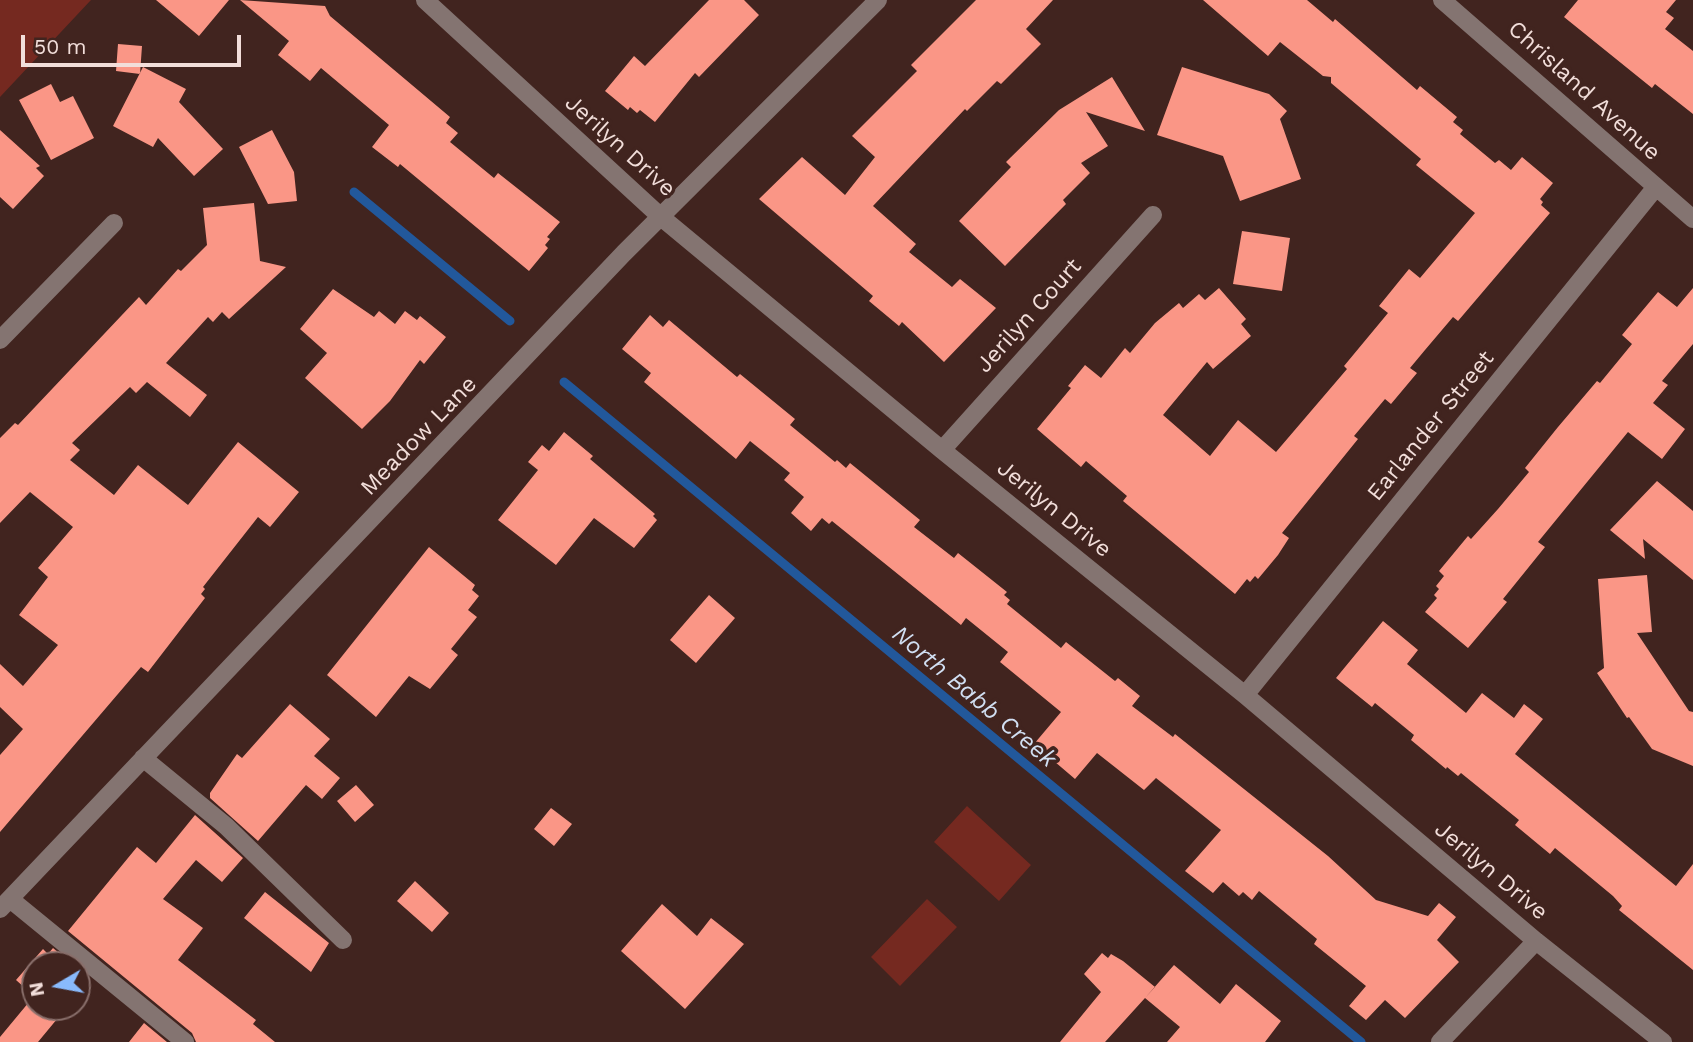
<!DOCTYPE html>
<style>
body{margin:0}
#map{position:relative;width:1693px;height:1042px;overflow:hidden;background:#41241f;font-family:"Work Sans",sans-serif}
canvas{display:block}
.north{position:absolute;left:21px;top:951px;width:70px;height:70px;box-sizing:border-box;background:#41241f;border:2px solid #886e6a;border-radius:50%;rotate:260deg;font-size:19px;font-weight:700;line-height:28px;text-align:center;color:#f2deda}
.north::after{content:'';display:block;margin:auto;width:24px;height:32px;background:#89bafc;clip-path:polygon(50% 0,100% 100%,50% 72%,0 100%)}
.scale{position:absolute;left:21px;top:35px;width:220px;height:32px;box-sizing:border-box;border:4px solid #f2deda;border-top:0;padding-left:9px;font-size:21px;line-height:24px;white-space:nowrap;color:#f2deda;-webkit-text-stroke:5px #41241f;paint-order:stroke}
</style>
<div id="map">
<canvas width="1693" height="1042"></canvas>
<div class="north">N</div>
<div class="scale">50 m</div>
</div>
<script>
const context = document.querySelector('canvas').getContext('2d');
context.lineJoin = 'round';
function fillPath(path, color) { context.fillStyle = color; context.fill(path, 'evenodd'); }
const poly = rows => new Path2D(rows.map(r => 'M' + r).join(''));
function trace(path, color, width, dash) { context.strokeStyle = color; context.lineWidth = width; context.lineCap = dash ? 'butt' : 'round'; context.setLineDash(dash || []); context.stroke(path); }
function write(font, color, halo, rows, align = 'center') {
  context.font = font + ' "Work Sans",sans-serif'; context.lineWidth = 7; context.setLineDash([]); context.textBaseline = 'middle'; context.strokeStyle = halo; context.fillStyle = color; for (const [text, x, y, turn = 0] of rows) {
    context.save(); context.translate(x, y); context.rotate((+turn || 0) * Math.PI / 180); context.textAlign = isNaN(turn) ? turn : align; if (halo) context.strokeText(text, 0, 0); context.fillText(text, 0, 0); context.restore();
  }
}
const green = poly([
 [0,0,91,0,0,97],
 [967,806,1031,865,999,901,934,842],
 [927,899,957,927,900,986,871,957]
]);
const stream = poly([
 [354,192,510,321],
 [564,382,1361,1042]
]);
const building = poly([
 [156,0,229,0,199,36],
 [240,0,325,6,330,16,450,117,446,123,458,133,450,142,494,178,498,173,560,222,547,237,550,239,545,245,548,248,529,271,400,164,398,167,372,147,389,125,321,68,310,81,278,55,289,41],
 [709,0,744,0,759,15,699,77,695,73,655,122,640,110,637,113,630,107,628,110,605,91,634,56,645,66],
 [976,0,1053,0,1026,29,1041,44,1001,84,997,81,967,111,965,109,873,206,916,244,909,252,952,287,960,279,996,308,944,362,902,322,899,326,869,301,873,296,759,199,802,157,845,195,875,157,852,136,917,71,911,65],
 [1203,0,1307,0,1333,22,1335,19,1417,90,1420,86,1457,117,1453,122,1463,130,1460,134,1495,163,1499,160,1511,170,1522,157,1553,183,1540,199,1543,202,1541,205,1550,213,1458,321,1453,317,1425,350,1410,368,1417,373,1391,404,1385,399,1354,436,1358,439,1282,533,1289,538,1278,555,1258,579,1255,576,1250,582,1247,579,1235,594,1123,501,1127,496,1086,461,1081,467,1037,429,1071,388,1068,386,1085,365,1101,378,1125,348,1130,353,1155,323,1179,303,1183,308,1199,294,1205,300,1219,288,1246,319,1241,324,1251,336,1213,369,1207,362,1163,415,1210,456,1238,420,1276,452,1347,369,1344,366,1388,313,1379,306,1409,269,1420,278,1475,213,1416,165,1421,159,1331,83,1331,77,1323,76,1280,42,1268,56],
 [1578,0,1676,0,1666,12,1674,18,1665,29,1693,51,1693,114,1655,84,1652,88,1564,17],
 [118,44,142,46,140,74,116,71],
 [143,67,186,89,179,102,223,149,194,176,158,138,153,147,113,126],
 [1182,67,1269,94,1287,111,1280,119,1301,179,1240,201,1223,156,1157,135],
 [1112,77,1145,131,1086,112,1108,146,1081,163,1090,173,1063,200,1066,204,1005,266,959,221,1011,167,1006,162,1059,110],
 [51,84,60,102,73,96,94,138,51,160,19,100],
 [0,130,40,166,36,168,44,176,13,209,0,197],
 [272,130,294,172,297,201,268,204,239,147],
 [254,203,260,261,286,267,229,319,222,312,213,322,208,317,166,363,207,395,190,417,147,382,136,393,130,387,72,443,80,450,70,460,114,495,138,465,188,505,238,442,299,492,270,527,258,517,203,587,205,589,201,594,205,598,148,672,141,667,0,832,0,755,23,729,0,707,0,664,23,686,58,645,19,615,48,577,38,568,73,527,30,492,0,523,0,438,15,423,18,425,139,297,146,305,178,269,181,271,207,245,203,208],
 [1242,231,1290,238,1282,291,1233,284],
 [1693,288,1693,344,1662,381,1668,385,1653,403,1685,429,1662,459,1628,432,1538,542,1545,547,1503,599,1507,602,1468,648,1425,612,1437,598,1434,595,1439,589,1436,586,1444,576,1439,571,1468,536,1471,539,1498,509,1529,472,1525,468,1558,427,1597,381,1600,383,1632,344,1622,335,1658,292,1677,307],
 [333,289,374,317,379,311,395,324,405,311,417,320,420,316,446,337,424,364,420,360,390,401,362,429,305,378,327,353,300,329],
 [650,315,663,327,669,320,737,377,740,374,795,419,790,425,835,462,837,460,846,468,850,463,920,520,914,527,954,558,958,553,1007,592,1004,595,1010,600,1007,604,1061,648,1066,642,1115,681,1118,678,1140,696,1132,706,1173,737,1175,734,1328,856,1376,900,1428,916,1439,903,1456,917,1437,940,1459,962,1405,1018,1385,1000,1366,1020,1349,1006,1366,986,1314,944,1317,939,1259,891,1252,900,1243,892,1239,896,1223,882,1213,893,1185,871,1221,830,1156,778,1144,790,1097,753,1075,779,1034,744,1061,712,1000,662,1008,652,966,618,961,625,832,521,829,524,822,518,811,531,791,513,804,497,784,480,790,473,750,441,736,459,644,382,651,373,622,349],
 [564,432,593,456,590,459,655,514,653,516,657,520,634,548,594,518,556,565,498,520,538,470,528,462,542,445,549,451],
 [1657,481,1693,511,1693,580,1643,539,1645,559,1610,530],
 [429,547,475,585,472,590,479,596,468,610,477,617,451,649,458,655,430,689,409,676,376,717,327,675],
 [1647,575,1652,632,1637,633,1689,711,1693,712,1693,766,1652,749,1629,717,1627,718,1597,673,1604,668,1598,579],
 [709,595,735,618,696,663,670,640],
 [1383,621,1418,650,1407,664,1466,713,1482,693,1514,718,1524,704,1543,719,1515,754,1676,886,1693,864,1693,970,1619,910,1622,906,1613,896,1555,848,1550,854,1515,825,1519,820,1461,773,1458,776,1447,767,1446,769,1411,740,1414,735,1375,703,1372,707,1336,678],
 [290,704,330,739,314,756,340,778,322,799,306,785,258,841,210,798,210,793,237,754,242,758],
 [356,785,374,805,355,822,337,801],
 [551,808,572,824,554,846,534,829],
 [195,815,243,858,222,882,196,860,163,899,203,928,178,960,256,1020,253,1024,275,1042,196,1042,192,1033,68,931,137,847,156,863],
 [415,881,449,913,432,932,397,901],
 [265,892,329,943,311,972,244,918],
 [662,904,697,936,711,918,744,944,685,1009,621,951],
 [53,948,73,965,35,965,35,1007,67,1007,38,1042,0,1042,0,1037,34,996,16,980,43,949,48,954],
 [1102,953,1108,958,1111,954,1123,961,1155,987,1105,1042,1060,1042,1101,992,1084,974],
 [1174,965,1220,1004,1236,984,1281,1021,1265,1042,1167,1042,1180,1027,1145,998],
 [77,968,90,979,77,995],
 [144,1023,167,1042,129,1042]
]);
const minor = poly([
 [425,0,661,217,942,450,1245,695,1536,941,1663,1042],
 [1442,0,1693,219],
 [0,340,114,223],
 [942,450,1153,215],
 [1245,695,1656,187],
 [143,758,226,826,343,940],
 [10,899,185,1042],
 [0,909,624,253,878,0],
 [1440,1042,1536,941]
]);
const streetNames = [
 ["Chrisland Avenue",1584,91,42],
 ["Jerilyn Drive",620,146,42],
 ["Jerilyn Court",1029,316,-48],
 ["Earlander Street",1431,426,-51],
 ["Meadow Lane",419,436,-46],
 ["Jerilyn Drive",1054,509,39],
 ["Jerilyn Drive",1491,871,40]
];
const waterNames = [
 ["North Babb Creek",974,697,40]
];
fillPath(green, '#752920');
trace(stream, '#22589b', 9);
fillPath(building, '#fa9686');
trace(minor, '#847471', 18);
write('23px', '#f2deda', '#41241f', streetNames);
write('italic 24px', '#d1dff2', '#41241f', waterNames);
</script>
